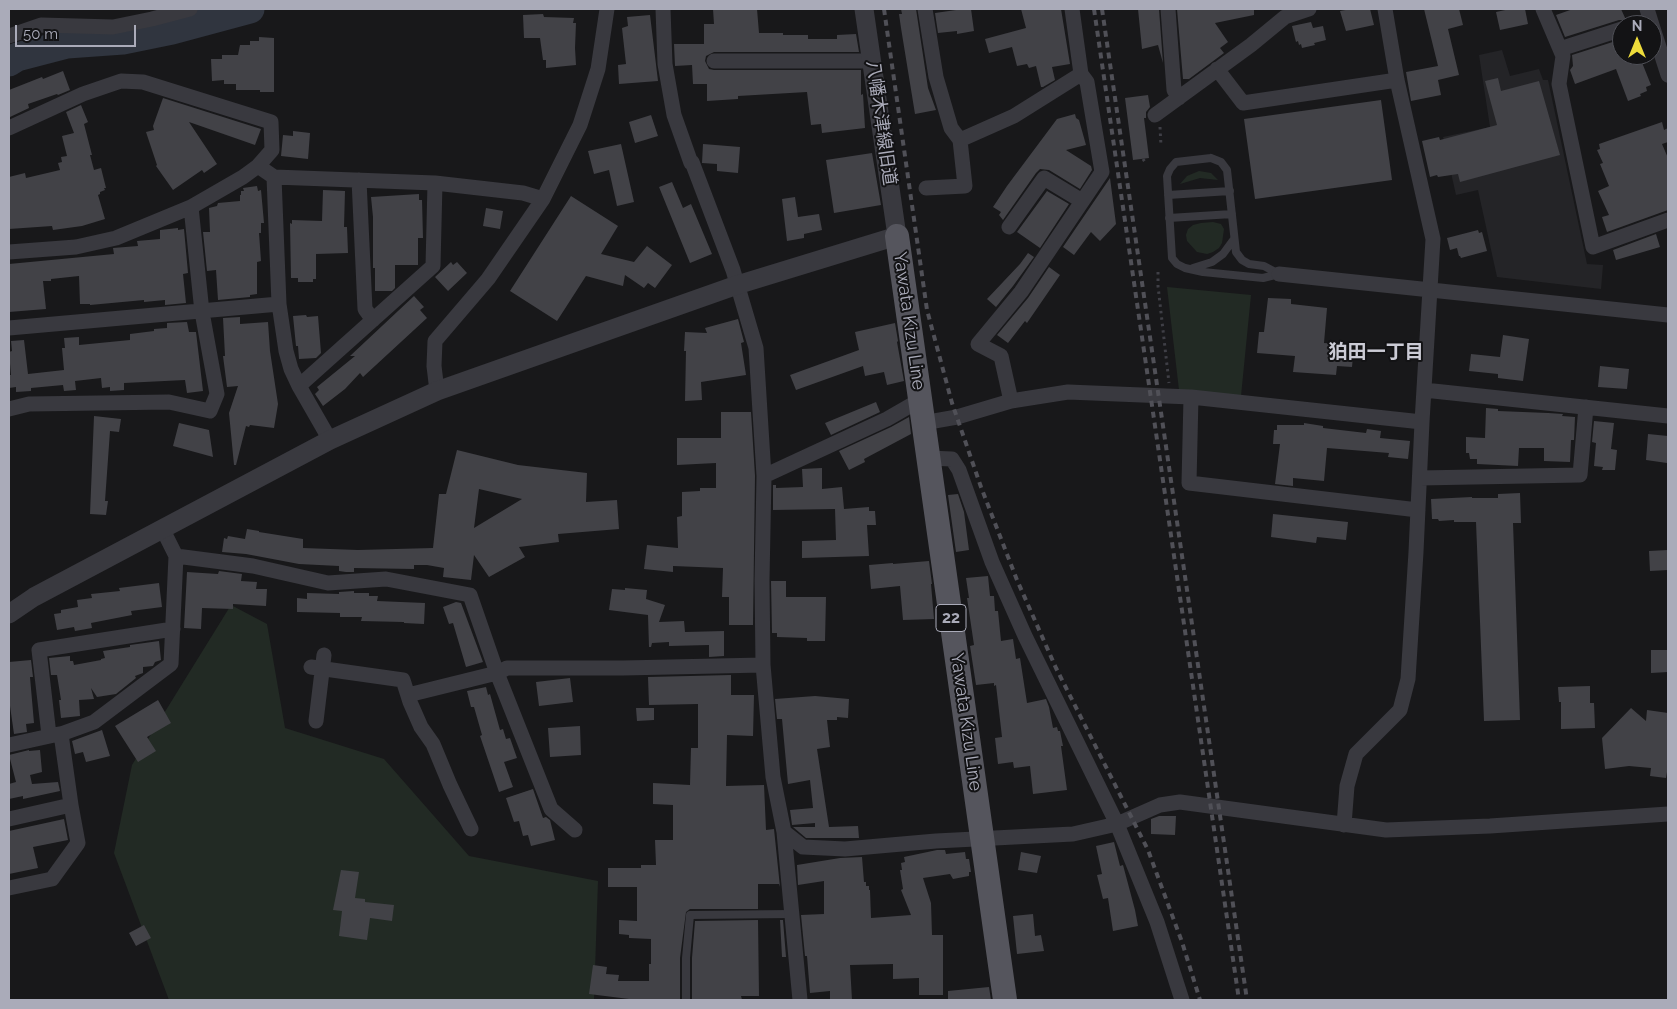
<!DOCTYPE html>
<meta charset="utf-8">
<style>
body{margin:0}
#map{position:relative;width:1677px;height:1009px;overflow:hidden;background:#18181a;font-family:Raleway,sans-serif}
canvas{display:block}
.frame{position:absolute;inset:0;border:10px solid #aaabb9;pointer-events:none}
.north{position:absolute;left:1612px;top:15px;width:50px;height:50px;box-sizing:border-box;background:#131315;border:1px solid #4f5057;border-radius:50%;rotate:0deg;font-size:14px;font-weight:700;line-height:20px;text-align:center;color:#aaabb9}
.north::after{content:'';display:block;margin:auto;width:18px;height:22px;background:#eedc3b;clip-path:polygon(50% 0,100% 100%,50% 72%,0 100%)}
.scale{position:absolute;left:15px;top:25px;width:121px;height:22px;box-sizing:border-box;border:2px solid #aaabb9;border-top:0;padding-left:6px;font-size:15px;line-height:18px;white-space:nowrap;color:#aaabb9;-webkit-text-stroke:4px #131315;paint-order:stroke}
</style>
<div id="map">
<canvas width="1677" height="1009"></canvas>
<div class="frame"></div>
<div class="north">N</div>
<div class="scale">50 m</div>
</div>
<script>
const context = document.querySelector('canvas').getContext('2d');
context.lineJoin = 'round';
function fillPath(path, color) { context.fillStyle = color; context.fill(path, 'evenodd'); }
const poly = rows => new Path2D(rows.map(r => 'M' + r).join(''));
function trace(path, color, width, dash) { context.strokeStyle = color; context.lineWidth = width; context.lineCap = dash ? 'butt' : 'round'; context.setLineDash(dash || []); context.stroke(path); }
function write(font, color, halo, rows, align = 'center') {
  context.font = font + ' Raleway,"Noto Sans JP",sans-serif'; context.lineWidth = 4; context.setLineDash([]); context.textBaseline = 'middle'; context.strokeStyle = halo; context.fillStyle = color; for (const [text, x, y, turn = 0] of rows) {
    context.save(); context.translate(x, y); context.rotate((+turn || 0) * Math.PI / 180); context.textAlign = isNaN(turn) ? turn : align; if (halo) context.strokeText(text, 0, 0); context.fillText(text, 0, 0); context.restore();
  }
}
const built = poly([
 [1502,50,1510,76,1539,69,1543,80,1548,80,1587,264,1603,265,1601,289,1497,277,1478,190,1456,195,1443,137,1490,127,1479,55]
]);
const green = poly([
 [1199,171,1211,173,1218,180,1200,178,1180,184,1187,176],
 [1213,222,1221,224,1224,229,1222,243,1219,248,1213,252,1207,254,1197,252,1187,241,1186,235,1188,229,1193,225,1201,223],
 [1167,287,1251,295,1241,396,1179,390],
 [231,605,267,624,285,728,384,759,469,856,598,881,594,1000,169,1000,114,853,132,765]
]);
const river = poly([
 [9,62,17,57,67,44,123,40,172,30,250,9]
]);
const building = poly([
 [713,9,757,9,759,33,783,33,783,35,808,35,808,39,837,39,837,35,856,34,859,52,714,52,706,56,705,61,709,69,714,70,861,70,861,95,863,94,865,128,822,133,821,124,811,125,807,92,738,96,738,99,707,101,707,84,693,84,692,65,675,66,674,44,704,44,704,24,714,24],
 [901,9,916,9,928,88,936,110,915,114,901,28,899,14,902,14],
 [963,9,971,9,974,31,957,34,957,31,938,33,935,13],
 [1021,9,1061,9,1070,64,1052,67,1055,80,1043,87,1041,87,1036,66,1029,68,1027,64,1017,66,1012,47,989,53,985,39,1026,28],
 [1138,9,1159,9,1163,63,1158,45,1142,49],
 [1177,9,1254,9,1254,15,1215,23,1228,42,1220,48,1224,53,1189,79,1183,79],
 [1351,9,1370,9,1374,25,1346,31,1340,11],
 [1424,9,1459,9,1463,25,1448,29,1459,75,1438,80,1441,95,1411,101,1406,72,1438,66],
 [1510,9,1525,9,1528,24,1500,30,1496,12],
 [1573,9,1621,9,1626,20,1619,20,1565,37,1556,15],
 [543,14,544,17,574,18,573,23,576,23,575,48,576,65,546,68,546,60,543,60,540,38,524,38,523,15],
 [650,15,658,81,619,84,618,65,626,64,622,28,628,26,627,17],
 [1311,22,1313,28,1323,26,1326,40,1314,43,1315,45,1302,48,1301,44,1299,45,1298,41,1296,42,1292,26],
 [259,37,274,38,274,92,260,92,260,90,236,90,236,84,224,84,224,80,212,81,211,59,222,59,222,55,238,55,240,45,250,45,250,41,259,41],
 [1622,39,1622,55,1639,55,1651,85,1646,87,1647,91,1640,94,1641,96,1628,101,1616,69,1575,84,1570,70,1573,66,1572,55],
 [63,71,70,90,58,95,57,94,28,104,29,108,10,117,9,114,9,90,42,77,43,79],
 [1498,78,1501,91,1539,81,1560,155,1460,182,1458,174,1438,177,1437,175,1430,177,1422,141,1439,137,1440,140,1497,125,1485,81],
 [1148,95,1150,107,1146,112,1146,118,1144,118,1149,158,1133,160,1125,98],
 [163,98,261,129,255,145,189,122,217,164,204,173,202,170,173,190,156,166,157,165,146,132,154,130,153,126],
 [1381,100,1392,180,1255,199,1244,119],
 [81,105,88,122,84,124,92,155,90,155,94,170,101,168,106,188,104,188,105,190,100,192,100,194,98,195,105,219,82,226,53,230,52,226,9,229,9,177,25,173,26,178,60,170,58,163,62,162,61,157,67,156,62,136,74,133,66,112],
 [1075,114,1076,118,1079,120,1086,145,1066,150,1091,166,1092,170,1080,189,1049,170,1040,169,1036,173,1003,220,999,215,1001,212,993,207,1007,186,1057,119],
 [651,115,658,136,635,143,629,122],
 [1662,122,1664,130,1668,128,1668,142,1662,144,1668,158,1668,210,1607,232,1602,217,1609,215,1598,191,1609,186,1600,164,1603,163,1597,150,1600,149,1599,144],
 [293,131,310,133,308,159,281,156,283,135,293,136],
 [621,144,634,202,617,206,609,170,594,174,588,151],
 [703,144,740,147,738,173,717,171,717,164,702,163],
 [872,153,881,205,834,213,826,160],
 [1110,178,1116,224,1100,241,1091,232,1074,255,1063,247],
 [672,182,683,208,691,204,712,254,690,263,659,187],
 [257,186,258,191,261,190,264,223,261,223,261,233,259,233,261,261,257,262,257,294,250,295,250,297,218,300,216,270,207,271,203,232,210,232,209,208,217,206,218,203,240,201,240,195,241,195,241,191,244,191,243,188],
 [323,190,345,191,344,227,347,227,348,253,316,254,316,279,313,279,313,282,298,282,298,278,291,278,290,223,292,224,292,220,322,221],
 [1047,191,1069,204,1040,248,1017,232],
 [419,194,419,200,422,200,423,238,418,238,418,265,395,265,395,288,392,291,375,291,375,268,373,268,373,217,371,197],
 [571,196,618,226,601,254,634,262,647,246,672,265,655,288,648,283,644,288,625,275,623,286,586,276,557,321,510,291],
 [795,197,798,217,819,214,822,230,804,234,804,238,787,241,782,199],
 [486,208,503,211,500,229,483,226],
 [178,228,178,230,184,229,188,273,183,274,186,303,165,305,165,300,144,302,144,300,90,305,90,304,80,304,79,276,51,279,51,281,43,281,46,309,9,312,9,264,114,254,113,248,138,246,137,241,160,239,160,230],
 [1478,230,1479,233,1482,232,1487,251,1461,258,1460,256,1459,256,1457,248,1450,250,1447,238],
 [1656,234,1660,247,1616,260,1613,250],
 [1028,253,1034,257,1013,286,996,307,987,299,1020,264],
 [451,262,453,265,457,262,467,273,448,291,435,277],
 [1049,267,1060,275,1027,323,1025,321,1008,343,997,335,1028,298],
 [414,296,424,307,420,310,427,318,363,377,360,373,345,389,323,406,315,394,319,390,317,387,355,356,350,356],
 [1268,298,1291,299,1291,304,1327,308,1324,343,1354,345,1352,367,1337,366,1336,375,1293,372,1295,356,1257,353,1259,332,1264,332],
 [306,315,307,317,318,316,321,353,316,358,299,359,298,346,296,346,293,316],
 [240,317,240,324,268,322,270,351,278,404,274,428,250,425,249,427,246,426,236,465,234,465,229,413,238,386,227,387,223,356,225,356,223,318],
 [738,319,744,342,741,343,746,375,701,382,702,400,685,401,686,351,684,351,685,332,707,333,705,328],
 [187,322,189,332,196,332,203,391,187,393,185,380,124,383,124,390,110,391,110,387,102,388,101,378,75,381,76,390,64,391,63,385,31,388,31,391,16,392,16,387,9,388,9,375,11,375,9,352,12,351,11,341,24,340,28,374,64,370,62,348,65,348,64,338,79,337,79,345,130,340,130,334,154,331,154,329,167,328,167,323],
 [895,323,898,341,897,342,904,381,887,385,884,372,865,376,863,366,796,390,790,375,859,350,855,332],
 [1503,335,1529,339,1523,381,1498,378,1498,374,1469,371,1471,354,1500,357],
 [1600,366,1629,369,1627,389,1598,387],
 [876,402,880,412,831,435,825,423],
 [1486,408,1498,409,1498,411,1548,413,1563,414,1562,416,1575,417,1574,440,1571,440,1570,462,1544,461,1544,448,1519,448,1518,466,1477,464,1477,459,1470,459,1469,453,1466,453,1466,437,1485,438],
 [721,412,751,412,755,476,753,625,729,625,729,597,722,597,723,568,673,566,673,572,644,569,647,545,678,548,677,517,682,516,682,492,700,491,700,488,716,488,716,463,677,465,677,438,721,438],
 [94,416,121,419,119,432,110,431,105,501,108,501,106,515,90,514],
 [909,417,911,434,864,459,865,462,849,470,839,451,891,427],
 [1594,421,1614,423,1611,449,1617,450,1615,470,1602,470,1603,467,1594,466,1596,443,1592,442],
 [179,423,209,430,213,457,173,446],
 [1304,423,1323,426,1323,428,1366,433,1367,429,1381,431,1380,438,1410,441,1408,459,1388,457,1389,453,1327,448,1324,481,1293,478,1293,486,1275,484,1280,444,1273,444,1274,430,1277,430,1277,425,1304,425],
 [1648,434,1668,436,1667,463,1646,460],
 [457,450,518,465,587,473,586,502,617,500,619,529,558,534,559,542,519,547,525,557,489,577,474,555,471,580,443,577,444,568,427,565,414,565,414,569,354,568,354,572,346,572,339,571,339,566,299,564,246,554,222,552,224,538,227,539,228,536,245,539,247,529,259,531,259,532,303,539,303,548,358,550,433,548,439,494,446,494],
 [479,489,522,499,474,528],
 [822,468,822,489,842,487,844,509,869,507,869,511,875,511,876,525,867,525,869,556,802,558,802,541,836,540,835,509,773,510,773,485,776,485,776,488,803,487,802,469],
 [1520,493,1521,523,1513,523,1520,720,1484,721,1476,522,1454,522,1454,520,1439,521,1438,519,1432,519,1431,499,1472,497,1472,498,1498,498,1498,494],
 [958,494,964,512,969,550,956,552,948,495],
 [1273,514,1348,522,1346,540,1317,537,1316,543,1271,537],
 [1668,550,1668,570,1650,571,1649,551],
 [929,561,932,584,931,584,934,619,903,620,900,586,871,589,869,565,893,563,893,564],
 [219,571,242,574,241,581,257,582,256,589,267,589,266,606,233,604,233,609,202,608,201,629,184,628,187,572,218,574],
 [988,576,990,596,994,596,995,611,998,611,1001,641,1013,639,1016,659,1020,658,1027,703,1046,699,1049,707,1053,728,1057,727,1058,731,1060,731,1063,746,1061,746,1067,790,1033,794,1030,766,1014,768,1013,762,998,764,995,738,1002,737,996,685,994,686,994,683,976,685,970,646,974,645,967,598,969,598,966,578],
 [771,581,786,581,786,597,826,597,825,641,807,641,807,638,777,637,777,633,772,633],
 [159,583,162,607,131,611,132,615,91,623,92,628,75,631,74,627,57,630,54,614,61,613,61,610,78,607,77,600,92,598,91,594,120,591,119,588],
 [625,588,647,590,646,599,665,605,659,622,684,621,685,632,724,631,724,656,709,657,709,645,669,646,669,642,652,643,651,647,649,647,648,615,609,610,612,589,625,590],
 [354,591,354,593,369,593,369,596,378,596,377,601,425,603,424,624,404,623,404,622,361,621,362,617,340,617,340,613,297,612,297,598,307,599,307,593,339,594,339,592],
 [456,602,461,603,483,662,466,667,453,623,449,624,443,607],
 [159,641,161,660,155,662,153,666,143,667,143,673,135,676,136,678,116,694,97,697,91,688,94,699,79,700,80,716,61,718,59,700,61,700,57,675,51,675,49,658,70,656,70,661,73,661,74,665,101,660,101,659,105,658,103,651,130,647,130,645],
 [1651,650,1668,650,1668,672,1651,673],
 [31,660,33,677,30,677,34,723,26,724,27,732,14,734,10,706,9,706,9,662],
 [731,675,731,695,754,695,753,736,727,735,726,786,764,785,766,830,774,829,780,887,779,884,758,884,758,909,690,909,686,912,680,958,680,1000,629,1000,629,999,589,994,593,965,607,967,606,974,619,975,618,981,649,981,649,964,651,964,651,939,629,938,629,935,619,934,619,920,637,921,637,887,608,887,608,868,641,868,641,865,656,865,655,840,673,840,673,805,653,804,653,783,690,785,691,748,698,748,698,704,649,705,648,677],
 [570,678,573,702,539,706,536,682],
 [1590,686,1590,703,1594,703,1595,728,1561,729,1561,702,1559,702,1558,687],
 [486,687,488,695,490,694,500,730,503,729,506,739,510,738,517,758,504,762,513,787,499,792,480,736,482,735,474,707,471,707,467,691],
 [815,696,849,699,848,718,837,717,837,720,827,720,830,747,817,749,829,827,858,826,859,838,806,838,793,827,815,827,815,823,792,825,790,810,813,808,810,780,788,784,782,719,777,719,775,699],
 [158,700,171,723,147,737,156,751,138,762,115,726],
 [636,708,654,708,654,720,637,721],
 [1631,708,1646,721,1647,710,1668,713,1668,773,1667,772,1666,778,1650,776,1651,768,1629,766,1605,769,1602,738],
 [580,726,581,755,550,757,548,728],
 [102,730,110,756,86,762,83,752,75,754,72,741],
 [29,750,29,751,40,750,42,772,30,775,32,784,58,782,60,791,23,799,23,796,9,799,9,784,16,782,9,755],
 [533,789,543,818,546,817,550,820,555,840,531,846,528,835,523,836,519,821,514,822,506,798],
 [1159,816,1176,816,1175,835,1151,834,1151,819],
 [64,819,68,840,33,847,38,868,9,874,9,831],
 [1114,842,1120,866,1123,865,1135,910,1138,926,1113,931,1108,898,1103,899,1097,875,1102,874,1096,846],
 [937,850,945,850,946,854,965,852,966,859,969,859,971,872,969,872,969,876,953,879,950,874,923,878,931,903,932,935,943,935,943,995,919,995,919,978,893,979,893,964,850,965,852,1000,830,1000,830,991,810,993,807,956,805,956,801,915,824,914,824,881,798,885,797,865,840,858,862,857,864,882,866,882,866,886,869,886,869,890,870,890,871,918,911,915,901,890,903,889,900,870,902,870,901,863,905,862,904,857],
 [1021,852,1041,856,1037,873,1018,870],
 [341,870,359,872,355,898,365,899,365,902,394,905,392,921,370,918,367,940,339,936,342,911,333,910],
 [1033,914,1035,936,1041,935,1044,951,1017,954,1013,916],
 [758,920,759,996,741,996,742,1000,692,1000,692,958,695,921],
 [780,920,783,920,786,957,782,957],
 [144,925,151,938,136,946,129,933],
 [989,987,991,1000,948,1000,948,991]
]);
const path = poly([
 [1160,127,1161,146],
 [1143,159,1145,162],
 [1158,272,1158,286,1169,383]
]);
const service = poly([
 [1211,158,1221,162,1227,170,1236,252,1242,260,1249,264,1264,266,1279,274,1263,278,1203,272,1185,268,1177,264,1172,258,1167,176,1170,169,1176,162,1211,158],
 [1168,195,1230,191],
 [1169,218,1232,214],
 [1193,268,1212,262,1223,254,1234,239],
 [686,1000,686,958,690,915,792,914]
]);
const minor = poly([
 [663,9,665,64,674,115,691,163,692,162,733,270,756,348,764,476],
 [925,9,936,77,951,128,960,140],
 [1072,9,1081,74,1087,82,1102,172,1021,292,978,344,1001,356,1011,401,1068,392,1191,397,1422,422],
 [1168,9,1174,90,1179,98],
 [1543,9,1563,56,1559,84,1593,247,1668,220],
 [1647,9,1652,25],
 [1634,25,1650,20],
 [1652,25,1668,75],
 [9,36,41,25,113,27,152,19,190,9],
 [1560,49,1622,29],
 [714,61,872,61],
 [1217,69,1243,103,1397,80],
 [1155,115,1251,45,1285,17,1309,9],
 [9,128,83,94,121,81,143,82,271,122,272,150,258,166,243,177,191,207],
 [258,166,274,177,435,183,523,193,543,199],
 [274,177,279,304,286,351,291,369,299,386,330,440],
 [359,180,365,309,373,320],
 [926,188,965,186,960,140,1014,116,1081,74],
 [1009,227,1044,178,1082,201],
 [9,252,76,247,116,238,191,207,202,312,217,394,210,411,169,402,29,404,9,409],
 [1279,274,1668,315],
 [9,328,279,304],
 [299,386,433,266,435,183],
 [1424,390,1668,416],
 [437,391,434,366,435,341,488,279,543,199,580,125,598,69,607,9],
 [1191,397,1189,483,1418,510],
 [923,423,957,417,1011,401],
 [928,458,952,459,959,470,992,562,1025,636,1117,824,1157,922,1182,1000],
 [1420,478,1580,475,1586,407],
 [162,528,176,556],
 [311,667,403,680,410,702,421,727,433,744,450,785,471,829],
 [408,695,497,673,551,809,575,830],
 [316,721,324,655],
 [49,735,39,650,173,629],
 [9,745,59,734],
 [9,819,71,805,61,734,94,722,171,664,176,556,253,566,328,583,386,579,470,595,497,673,507,668,623,668,763,665],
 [1344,825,1347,786,1356,754,1400,710,1408,679,1416,552,1422,422,1433,239,1397,80,1385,9],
 [784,832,803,847,845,849,936,841,1073,834,1117,824,1160,805,1180,802,1386,830,1490,826,1668,814],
 [9,888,52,879,78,843,71,805],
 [800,1000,784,832,773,777,763,665,762,580,764,476,887,419,920,400]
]);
const tertiary = poly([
 [9,614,34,597,330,440,437,391,737,285,897,236,864,9]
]);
const primary = poly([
 [897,236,1005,1000]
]);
const rail = poly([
 [884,9,927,310,952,403,981,487,1017,580,1056,668,1148,850,1182,942,1200,1000],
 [1094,9,1239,1000],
 [1102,9,1247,1000]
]);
const shields = [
 [951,618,30]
];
const shieldNames = [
 ["22",951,618]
];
const streetNames = [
 ["八幡木津線旧道",881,123,82],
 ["Yawata Kizu Line",909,321,82],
 ["Yawata Kizu Line",966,722,82]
];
const neighbourhoodNames = [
 ["狛田一丁目",1376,352]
];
fillPath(built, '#242427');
fillPath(green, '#222a24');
trace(river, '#30353f', 29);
fillPath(building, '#424247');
trace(path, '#3f3f46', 3, [2.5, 4]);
trace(service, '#39393f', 8);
trace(minor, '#39393f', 15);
trace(tertiary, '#39393f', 19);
trace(primary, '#55555d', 24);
trace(rail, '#505057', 4, [6, 5]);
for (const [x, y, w] of shields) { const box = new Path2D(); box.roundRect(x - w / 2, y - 13.5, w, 27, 4); context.fillStyle = '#131315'; context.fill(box); trace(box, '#aaabb9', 1); }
write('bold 16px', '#aaabb9', null, shieldNames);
write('18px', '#aaabb9', '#131315', streetNames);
write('bold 19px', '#cbcbd5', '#131315', neighbourhoodNames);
</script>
